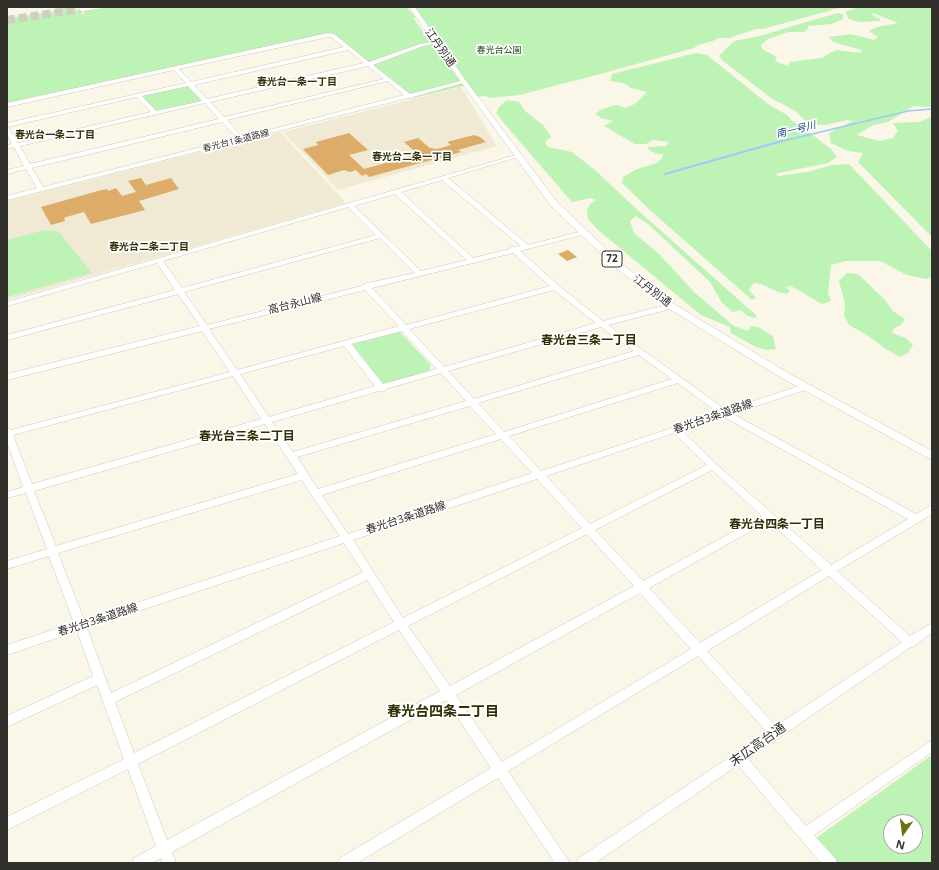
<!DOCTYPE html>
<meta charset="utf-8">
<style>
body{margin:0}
#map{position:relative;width:939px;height:870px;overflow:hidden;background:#faf6e8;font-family:"Open Sans",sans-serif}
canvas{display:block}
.frame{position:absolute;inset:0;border:8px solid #32302b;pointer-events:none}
.north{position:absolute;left:883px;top:814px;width:40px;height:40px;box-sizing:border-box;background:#fff;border:1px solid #adacaa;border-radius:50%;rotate:194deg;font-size:11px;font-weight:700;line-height:16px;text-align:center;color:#32302b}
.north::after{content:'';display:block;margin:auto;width:14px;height:18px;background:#6f6f11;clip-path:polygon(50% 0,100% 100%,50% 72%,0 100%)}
</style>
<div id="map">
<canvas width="939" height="870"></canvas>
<div class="frame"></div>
<div class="north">N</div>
</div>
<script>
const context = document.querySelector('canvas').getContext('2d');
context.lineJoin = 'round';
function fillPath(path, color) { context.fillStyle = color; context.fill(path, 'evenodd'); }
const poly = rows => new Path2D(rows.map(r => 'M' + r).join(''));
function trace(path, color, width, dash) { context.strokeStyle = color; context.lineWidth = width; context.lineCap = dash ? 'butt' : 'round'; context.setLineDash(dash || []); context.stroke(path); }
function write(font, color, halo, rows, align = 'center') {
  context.font = font + ' "Open Sans","Noto Sans JP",sans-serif'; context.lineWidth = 3.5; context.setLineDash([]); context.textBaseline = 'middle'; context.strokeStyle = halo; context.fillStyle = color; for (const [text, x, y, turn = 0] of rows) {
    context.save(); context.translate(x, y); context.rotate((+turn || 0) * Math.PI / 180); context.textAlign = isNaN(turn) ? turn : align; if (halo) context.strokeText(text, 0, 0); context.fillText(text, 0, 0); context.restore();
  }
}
const built = poly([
 [461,87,497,146,338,190,283,132],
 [280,132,346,203,7,300,7,201]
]);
const green = poly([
 [61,7,74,7,80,14,84,13,85,11,110,7,406,7,416,17,413,18,464,86,413,98,334,35,7,106,7,15,9,18,62,10],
 [414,7,843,7,763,29,756,29,729,38,719,38,713,41,698,45,694,48,593,76,519,95,491,98,484,96,477,97],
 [859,7,932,7,932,107,913,106,888,122,873,125,857,135,880,141,893,138,898,131,893,123,919,122,932,117,932,237,858,162,863,153,848,151,831,143,829,133,853,121,848,120,825,125,809,125,797,112,771,98,723,61,719,56,734,41,764,35,789,27,838,13,843,14,843,19,832,24,808,26,808,29,804,32,789,32,768,39,761,45,762,49,777,57,775,61,788,66,790,62,821,58,836,50,860,53,862,50,833,42,829,37,851,34,874,40,878,37,869,31,877,27,898,23,873,13,872,15,880,19,880,21,860,22,849,19,845,12],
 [696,53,707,55,768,104,787,115,792,121,801,126,831,149,837,157,828,163,774,174,779,176,807,172,832,165,849,164,932,251,932,277,926,279,907,275,880,261,846,261,831,265,828,292,831,301,822,304,791,286,786,287,790,291,786,294,778,292,761,284,754,283,749,290,756,298,752,300,651,211,622,183,623,177,637,169,657,163,663,157,663,154,657,154,649,150,648,147,666,146,669,142,653,140,646,144,635,144,604,126,613,121,601,118,595,114,602,109,613,106,617,105,626,108,635,104,647,92,631,88,624,83,610,81,612,74],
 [190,84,206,101,155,113,139,96],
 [507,100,519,102,525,111,543,125,551,137,545,142,548,147,572,152,595,170,632,205,757,316,754,318,746,315,741,310,733,312,722,303,710,282,648,224,636,216,630,221,634,233,660,255,694,292,734,326,748,331,751,326,758,327,773,336,776,349,765,350,754,346,731,333,730,327,701,315,598,230,588,219,587,210,590,204,596,200,591,198,572,202,508,128,496,113,499,107],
 [44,230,58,231,92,273,7,297,7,240],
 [847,273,858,274,885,300,893,311,905,319,901,325,894,328,892,333,906,338,913,345,908,353,900,357,886,349,867,335,849,325,844,316,845,304,839,281],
 [400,332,431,365,429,371,384,385,352,344],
 [932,755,932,863,832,863,812,841],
 [891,822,915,822,915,846,891,846]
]);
const streamFar1 = poly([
 [779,142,908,111,932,109]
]);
const stream = poly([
 [665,174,782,141]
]);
const building = poly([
 [349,133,368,150,349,155,364,169,418,154,404,142,418,138,430,148,437,149,451,145,447,142,474,135,480,137,486,142,458,150,461,152,369,177,366,174,362,176,356,170,350,172,344,170,328,175,303,149,318,145,316,142],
 [141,178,146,185,171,178,179,189,139,201,145,210,91,224,84,212,66,217,64,218,65,221,51,225,41,207,98,191,107,189,108,191,116,188,122,196,136,192,128,181],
 [568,250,577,257,567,261,558,254]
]);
const highwayTunnel = poly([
 [7,20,81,9]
]);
const minor = poly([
 [328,33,334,34,369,62,420,44,438,41,438,43,423,46,373,65,410,94,464,80,467,82,413,97,412,98,408,98,7,200,7,196,37,188,26,169,7,174,7,170,24,166,14,147,7,149,7,145,12,144,7,134,7,127,9,128,18,143,151,112,137,97,7,127,7,123,186,83,174,70,7,107,7,103,328,33],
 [328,37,331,37,344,47,191,82,179,69,328,37],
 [348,50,364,63,207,99,194,85,348,50],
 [368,66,384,79,224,117,210,102,368,66],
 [387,81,404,95,242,137,227,120,387,81],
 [188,86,202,101,156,111,142,96,188,86],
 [205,103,219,119,30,164,20,146,205,103],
 [222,122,237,138,43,187,32,168,222,122],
 [516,155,521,156,448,178,528,245,583,231,585,232,585,234,520,251,558,285,603,321,671,304,674,304,675,306,674,308,608,325,726,410,802,385,808,385,809,387,808,389,733,414,916,514,932,505,932,514,837,571,910,636,932,623,932,633,916,644,915,646,911,647,748,759,806,826,932,740,932,752,814,835,835,858,837,863,821,863,738,765,595,863,577,863,579,858,767,732,698,656,508,771,570,863,555,863,498,778,357,863,338,863,340,858,491,768,446,700,172,852,176,863,162,863,161,858,152,863,132,863,134,858,156,846,128,769,7,830,7,817,124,759,97,685,7,727,7,716,93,676,77,631,7,655,7,645,74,623,49,556,7,569,7,561,47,549,26,493,7,498,7,492,23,487,7,442,7,427,11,430,230,372,202,331,7,380,7,374,200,326,178,294,7,340,7,335,175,290,157,263,7,306,7,302,516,155],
 [442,180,521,246,510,247,510,249,473,258,401,192,442,180],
 [395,194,467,260,421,271,354,206,395,194],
 [348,207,376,235,182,288,163,261,348,207],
 [380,238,415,273,363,284,362,286,207,325,184,292,380,238],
 [513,253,550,286,406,325,372,288,513,253],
 [365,290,399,326,237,370,209,329,365,290],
 [554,290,596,323,444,367,409,329,554,290],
 [601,327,634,351,474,399,448,371,601,327],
 [402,331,437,369,383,384,351,344,402,331],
 [344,346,375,386,269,417,240,374,344,346],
 [639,355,672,379,504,432,478,403,639,355],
 [441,373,466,401,293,452,272,422,379,391,385,391,386,389,441,373],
 [233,376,261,419,32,484,13,435,233,376],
 [678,383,718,413,541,471,509,436,678,383],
 [470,406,496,434,318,489,297,457,470,406],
 [724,417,908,519,831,565,716,464,682,431,724,417],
 [265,424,298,474,56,546,34,491,265,424],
 [674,433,707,465,590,524,546,476,674,433],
 [501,439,532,473,348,534,322,495,501,439],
 [712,470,762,516,643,581,595,530,712,470],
 [537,479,582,528,403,618,353,540,537,479],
 [302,480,312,496,340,536,84,620,58,553,302,480],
 [769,521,822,570,700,643,649,588,769,521],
 [587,534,634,586,450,686,408,626,587,534],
 [344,543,363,572,111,693,87,628,344,543],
 [829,576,902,642,776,726,707,651,829,576],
 [367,580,394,622,134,753,115,702,367,580],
 [640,593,691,649,502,762,456,695,640,593],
 [399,630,440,691,167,840,138,764,399,630]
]);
const major = poly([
 [409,7,415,7,466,81,557,202,623,265,674,304,788,373,932,451,932,460,780,377,668,308,617,269,551,206,462,83,409,7]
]);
const highway = poly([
 [100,7,97,9,81,11,78,9,81,7,100,7]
]);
const farParknames = [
 ["春光台公園",499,50]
];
const farStreetnames = [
 ["春光台1条道路線",236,141,-14]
];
const farNeighbourhoodnames = [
 ["春光台一条一丁目",297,82],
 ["春光台一条二丁目",55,135],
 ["春光台二条一丁目",412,157],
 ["春光台二条二丁目",149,247]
];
const farWaternames = [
 ["南一号川",796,130,-14]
];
const shields = [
 [612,259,20]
];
const shieldNames = [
 ["72",612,259]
];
const streetNames = [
 ["江丹別通",440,48,55],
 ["江丹別通",652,291,37],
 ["高台永山線",295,304,-14],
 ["春光台3条道路線",713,417,-19],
 ["春光台3条道路線",406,518,-18],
 ["春光台3条道路線",98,620,-18]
];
const neighbourhoodNames = [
 ["春光台三条一丁目",589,341],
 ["春光台三条二丁目",247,437],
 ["春光台四条一丁目",777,525]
];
const nearStreetnames = [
 ["末広高台通",758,745,-35]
];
const nearNeighbourhoodnames = [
 ["春光台四条二丁目",443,712]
];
fillPath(built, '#f0ead5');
fillPath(green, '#bef3b6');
trace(streamFar1, '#a0c8f9', 1.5);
trace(stream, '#a0c8f9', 2);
fillPath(building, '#dcac68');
trace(highwayTunnel, '#d2cec2', 8, [8, 4]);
trace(minor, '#ccc8bb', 1);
trace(major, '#ccc8bb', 1);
trace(highway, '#ccc8bb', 1);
fillPath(minor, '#fff');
fillPath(major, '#fff');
fillPath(highway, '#fff');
write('9px', '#154a0d', '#fff', farParknames);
write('9px', '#32302b', '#fff', farStreetnames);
write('bold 10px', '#303005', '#fff', farNeighbourhoodnames);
write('italic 10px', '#13447b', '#fff', farWaternames);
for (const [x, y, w] of shields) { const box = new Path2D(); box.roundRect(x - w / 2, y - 8, w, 16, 3); context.fillStyle = '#fff'; context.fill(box); trace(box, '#32302b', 1); }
write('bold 10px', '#32302b', null, shieldNames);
write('11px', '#32302b', '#fff', streetNames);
write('bold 12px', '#303005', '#fff', neighbourhoodNames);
write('13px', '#32302b', '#fff', nearStreetnames);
write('bold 14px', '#303005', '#fff', nearNeighbourhoodnames);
</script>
